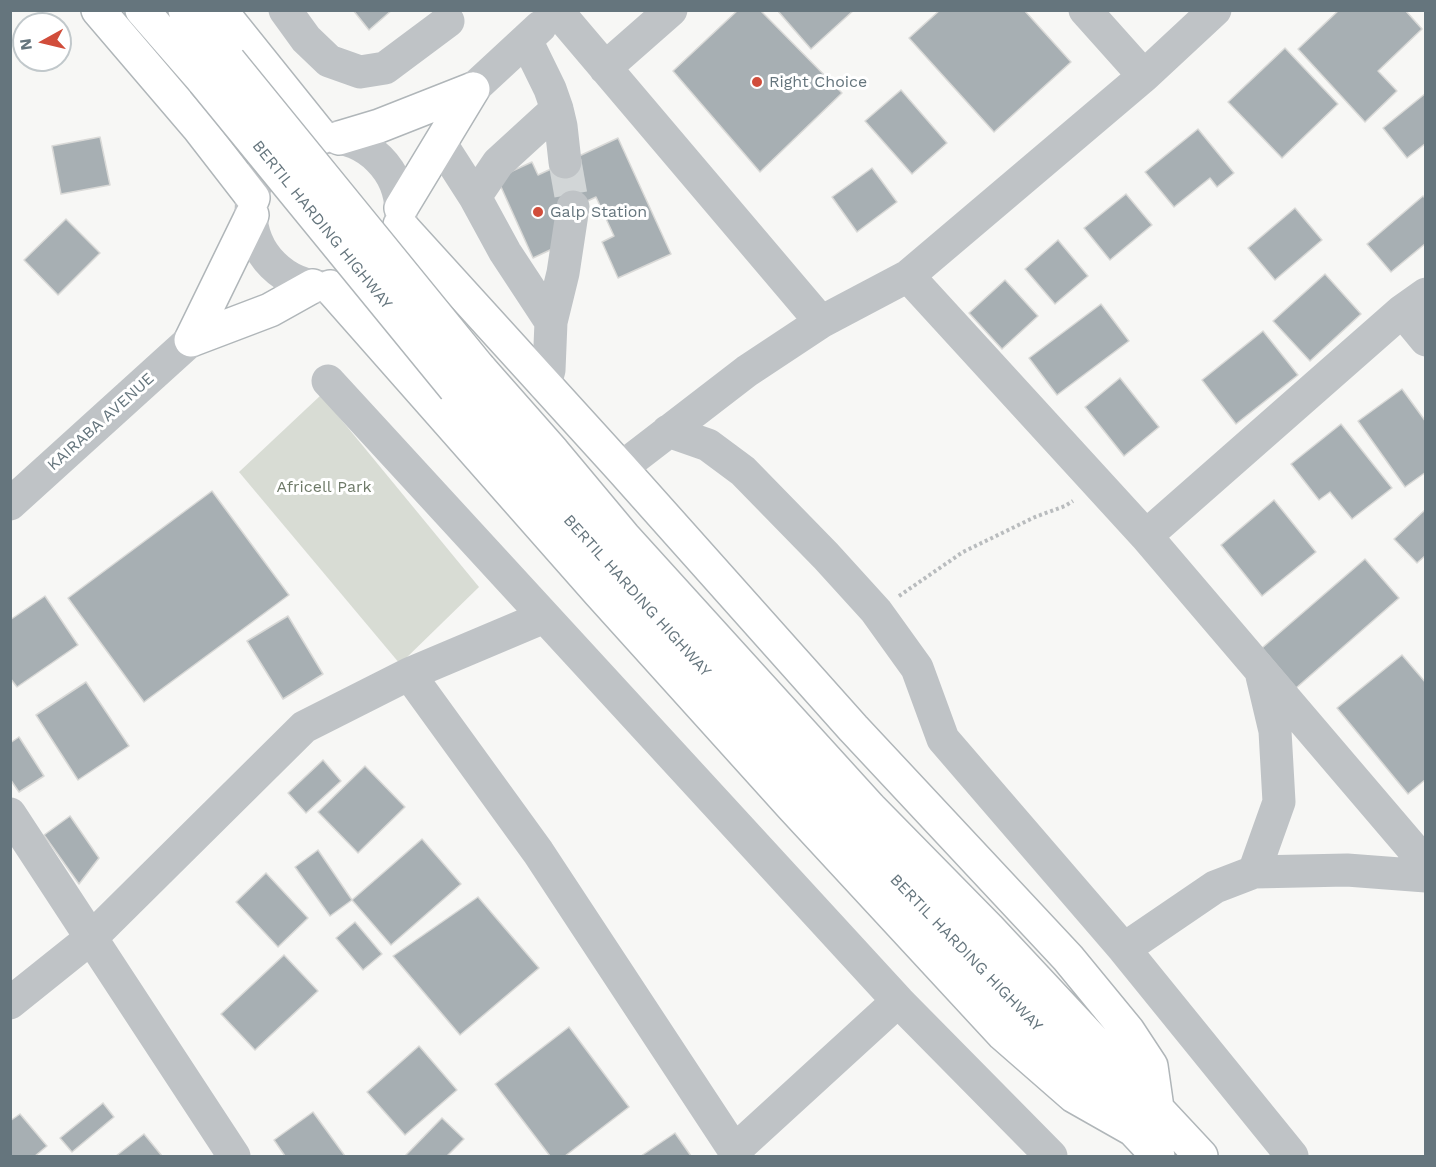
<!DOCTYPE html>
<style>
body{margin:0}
#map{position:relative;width:1436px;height:1167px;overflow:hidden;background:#f7f7f5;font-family:"Work Sans",sans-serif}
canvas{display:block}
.frame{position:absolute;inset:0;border:12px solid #65757d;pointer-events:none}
.north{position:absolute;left:12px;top:12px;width:60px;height:60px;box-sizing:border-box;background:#fff;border:2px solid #c1c8cb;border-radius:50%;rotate:262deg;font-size:16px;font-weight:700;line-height:24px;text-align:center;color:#65757d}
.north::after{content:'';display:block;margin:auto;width:21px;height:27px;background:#d14d3b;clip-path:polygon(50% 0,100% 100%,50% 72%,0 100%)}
</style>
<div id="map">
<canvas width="1436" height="1167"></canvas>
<div class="frame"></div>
<div class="north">N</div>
</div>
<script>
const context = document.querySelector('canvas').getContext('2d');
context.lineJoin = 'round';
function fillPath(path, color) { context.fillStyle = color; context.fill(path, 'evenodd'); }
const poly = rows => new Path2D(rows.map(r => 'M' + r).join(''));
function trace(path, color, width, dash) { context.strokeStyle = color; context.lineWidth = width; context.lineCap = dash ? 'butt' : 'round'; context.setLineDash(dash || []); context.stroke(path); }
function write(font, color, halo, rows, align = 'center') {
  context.font = font + ' "Work Sans",sans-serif'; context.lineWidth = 6; context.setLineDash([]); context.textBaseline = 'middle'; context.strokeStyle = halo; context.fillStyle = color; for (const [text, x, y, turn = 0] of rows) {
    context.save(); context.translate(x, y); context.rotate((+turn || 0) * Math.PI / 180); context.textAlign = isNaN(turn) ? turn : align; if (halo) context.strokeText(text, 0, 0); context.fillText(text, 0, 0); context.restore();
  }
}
const green = poly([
 [321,395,479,587,400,664,239,472]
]);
const building = poly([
 [353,10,392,10,369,30,353,10],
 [738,10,760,10,842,93,760,172,673,71,738,10],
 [777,10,854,10,811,49,777,10],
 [940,10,1024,10,1071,62,994,132,909,38,940,10],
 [1339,10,1405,10,1422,29,1378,71,1397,91,1365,122,1298,49,1339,10],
 [1285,48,1338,104,1282,158,1228,102,1285,48],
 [901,90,947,143,912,174,865,121,901,90],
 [1426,93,1426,143,1407,158,1383,128,1426,93],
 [1198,129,1234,173,1217,187,1210,178,1174,207,1145,172,1198,129],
 [100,137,110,185,61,194,52,146,100,137],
 [618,138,671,254,618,278,602,242,614,236,596,197,555,216,567,242,533,258,497,178,532,162,538,175,618,138],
 [872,168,897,202,857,232,832,197,872,168],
 [1126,194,1152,225,1110,260,1084,228,1126,194],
 [1423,196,1426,199,1426,243,1391,272,1367,244,1423,196],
 [1295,208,1322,240,1275,280,1248,248,1295,208],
 [66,219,100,253,58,295,24,260,66,219],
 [1058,240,1088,276,1055,304,1025,269,1058,240],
 [1325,274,1361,314,1310,361,1273,321,1325,274],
 [1005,280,1038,316,1002,349,969,313,1005,280],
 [1101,304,1129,341,1057,395,1029,358,1101,304],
 [1263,331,1298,375,1236,424,1202,380,1263,331],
 [1120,378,1159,427,1124,456,1085,407,1120,378],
 [1402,389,1426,422,1426,472,1405,487,1358,421,1402,389],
 [1341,424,1392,488,1352,519,1330,492,1319,500,1291,464,1341,424],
 [212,491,289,595,144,702,68,598,212,491],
 [1274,500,1316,552,1262,596,1221,545,1274,500],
 [1426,509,1426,555,1417,563,1394,539,1426,509],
 [1365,559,1399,598,1296,688,1262,648,1365,559],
 [45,596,78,645,17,687,10,678,10,620,45,596],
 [288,616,323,674,283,699,247,641,288,616],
 [1402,655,1426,683,1426,779,1408,794,1337,708,1402,655],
 [86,682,129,746,78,780,36,715,86,682],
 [19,737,44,776,19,792,10,779,10,743,19,737],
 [323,760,341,781,306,813,288,793,323,760],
 [365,766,405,807,358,853,318,812,365,766],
 [70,816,99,858,79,884,44,835,70,816],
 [422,839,461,884,391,945,352,900,422,839],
 [318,850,352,900,330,916,295,867,318,850],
 [266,873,308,918,278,947,236,902,266,873],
 [478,897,539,968,460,1035,393,956,478,897],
 [355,922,382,954,363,970,336,938,355,922],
 [284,955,318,991,255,1050,221,1014,284,955],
 [569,1027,629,1107,565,1156,550,1156,495,1084,569,1027],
 [419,1046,457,1090,405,1135,367,1092,419,1046],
 [103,1103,114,1117,72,1152,60,1138,103,1103],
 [313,1112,345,1156,285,1156,274,1140,313,1112],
 [20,1114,47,1146,35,1156,10,1156,10,1121,20,1114],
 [442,1118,464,1139,447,1156,405,1156,442,1118],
 [675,1133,691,1156,641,1156,675,1133],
 [144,1134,162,1156,116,1156,144,1134]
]);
const minorTunnel = poly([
 [565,162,573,207]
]);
const path = poly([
 [899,596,963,552,1035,517,1065,506,1073,501]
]);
const minor = poly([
 [285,10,306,39,329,61,360,72,385,68,448,21],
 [1085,10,1144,76],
 [558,12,821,322],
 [526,40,550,89,557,109,561,126,565,162],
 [605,68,671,10],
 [473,89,540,27],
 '251 212a75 75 0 1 1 150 0a75 75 0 1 1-150 0Z',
 [441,144,475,197,505,252,551,322],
 [475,197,498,163,557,109],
 [908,276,1146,536,1426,864],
 [1402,311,1426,340],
 [328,381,898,1001,1051,1156],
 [545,385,549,370,551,322,563,273,573,207],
 [668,431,708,445,743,471,826,556,876,611,917,668,943,739,1124,949,1292,1156],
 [621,468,747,371,821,322,908,276,1144,76,1215,10],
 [10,504,191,340],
 [1146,536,1402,311,1426,294],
 [409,674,538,852,738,1156],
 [10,814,234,1156],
 [1254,872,1279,802,1275,731,1262,676],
 [1124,949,1215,887,1254,872,1347,870,1426,876],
 [10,1003,91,938,304,727,409,674,544,617],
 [734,1151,898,1001]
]);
const major = poly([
 [98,10,198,127,253,198],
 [142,10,204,81],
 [185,10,229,61],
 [220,10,322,137],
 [339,138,379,126,473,89],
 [401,208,473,89],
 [400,225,621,468,853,728,1068,958,1128,1031,1151,1066,1157,1108],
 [330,287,599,592,792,806,1003,1034,1074,1096,1134,1130],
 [191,340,252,215],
 [191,340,270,310,313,286],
 [479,368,553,452,624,537,870,808,988,928,1201,1156],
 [455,388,600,558,848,829,965,950,1158,1156]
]);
const majorBridge = poly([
 [229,61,479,368],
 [204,81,455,388]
]);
const markers = [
 [757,82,6,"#d14d3b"],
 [538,212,6,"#d14d3b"]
];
const poiNames = [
 ["Right Choice",769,82],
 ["Galp Station",550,212]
];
const streetNames = [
 ["BERTIL HARDING HIGHWAY",322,225,51],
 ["KAIRABA AVENUE",101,422,-42],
 ["BERTIL HARDING HIGHWAY",637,596,48],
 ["BERTIL HARDING HIGHWAY",966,953,46]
];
const parkNames = [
 ["Africell Park",324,487]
];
fillPath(green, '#d8dcd4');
fillPath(building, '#a7afb3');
trace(building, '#d9d9d7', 1.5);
trace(minorTunnel, '#d2d6d7', 33, [33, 16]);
trace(major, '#b0b6b9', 36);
trace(path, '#b9bcbe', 4, [3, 3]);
trace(minor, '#bfc3c6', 33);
trace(major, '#fff', 33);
trace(majorBridge, '#b0b6b9', 36, []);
trace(majorBridge, '#fff', 33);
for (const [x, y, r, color] of markers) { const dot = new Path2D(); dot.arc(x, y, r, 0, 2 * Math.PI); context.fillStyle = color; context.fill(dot); trace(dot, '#fff', 2); }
write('16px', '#65757d', '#fff', poiNames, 'left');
write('16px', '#65757d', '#fff', streetNames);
write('16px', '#6e7a68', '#fff', parkNames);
</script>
